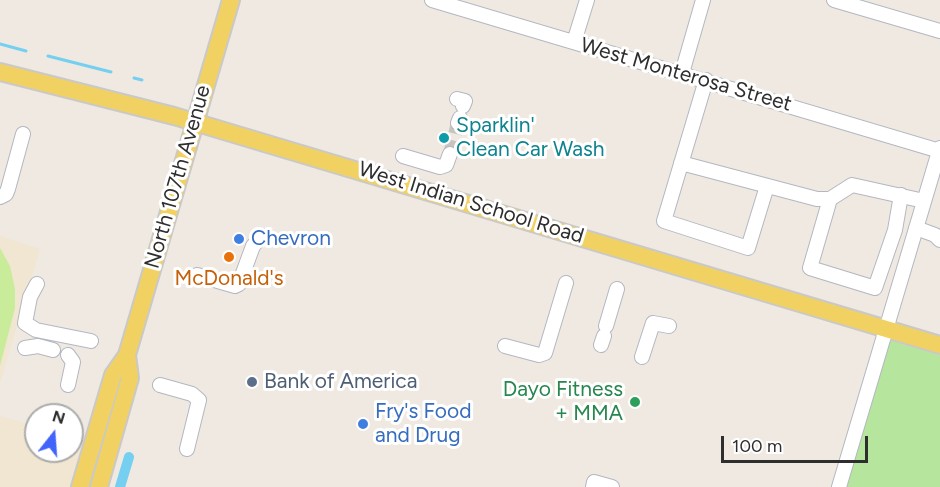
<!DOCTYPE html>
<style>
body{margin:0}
#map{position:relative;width:940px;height:487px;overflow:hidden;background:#efe9e1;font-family:Figtree,sans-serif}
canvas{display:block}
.north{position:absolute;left:24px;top:403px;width:60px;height:60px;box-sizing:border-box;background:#fff;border:2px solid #ababab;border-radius:50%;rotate:17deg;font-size:16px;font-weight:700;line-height:24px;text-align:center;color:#2e2e2e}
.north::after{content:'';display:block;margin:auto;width:21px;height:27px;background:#4264fb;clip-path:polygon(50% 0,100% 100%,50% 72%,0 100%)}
.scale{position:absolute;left:721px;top:436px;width:147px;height:27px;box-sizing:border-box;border:3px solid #2e2e2e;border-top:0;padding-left:8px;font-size:18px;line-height:21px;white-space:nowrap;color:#2e2e2e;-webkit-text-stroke:4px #fff;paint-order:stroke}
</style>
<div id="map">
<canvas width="940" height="487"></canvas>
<div class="north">N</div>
<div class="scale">100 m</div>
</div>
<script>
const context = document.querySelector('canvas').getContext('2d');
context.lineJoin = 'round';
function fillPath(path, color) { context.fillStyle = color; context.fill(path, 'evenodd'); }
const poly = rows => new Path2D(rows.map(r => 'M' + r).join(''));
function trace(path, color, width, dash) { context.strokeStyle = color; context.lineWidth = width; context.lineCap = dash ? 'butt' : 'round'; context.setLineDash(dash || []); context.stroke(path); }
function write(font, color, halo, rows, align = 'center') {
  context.font = font + ' Figtree,sans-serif'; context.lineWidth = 6; context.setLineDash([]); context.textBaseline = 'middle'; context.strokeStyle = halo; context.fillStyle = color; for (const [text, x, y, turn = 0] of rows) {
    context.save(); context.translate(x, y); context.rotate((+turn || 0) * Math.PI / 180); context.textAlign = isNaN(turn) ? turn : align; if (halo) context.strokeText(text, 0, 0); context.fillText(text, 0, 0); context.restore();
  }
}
const education = poly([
 [0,236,40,249,0,383],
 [0,416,36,426,36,451,72,451,72,437,84,440,71,487,0,487]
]);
const green = poly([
 [882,337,940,355,940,487,839,487]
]);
const pitch = poly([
 [0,248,10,266,15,289,15,308,0,366]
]);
const stream = poly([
 [0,44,26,51],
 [48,56,111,72],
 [134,78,142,80]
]);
const canal = poly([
 [120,487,129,457]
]);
const minorTunnel = poly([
 [450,154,458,123]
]);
const minor = poly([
 [432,0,940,151],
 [834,0,940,31],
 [574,42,587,0],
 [682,73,703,0],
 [706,80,664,221,748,248,767,186],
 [457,99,465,101,463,106],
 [458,123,460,118],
 [403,156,440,167,446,165,450,154],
 [681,163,817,199,830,199,852,185,924,201],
 [0,197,6,194,8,189,23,134],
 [830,199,810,268,875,288,895,230,901,195],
 [916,228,935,235,940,240],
 [197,275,235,286,239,284,253,246,262,236],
 [37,284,30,297,25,323,36,330,91,341],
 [606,326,617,289],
 [601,345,604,336],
 [505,346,539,355,545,353,566,283],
 [25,348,38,346,53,350],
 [642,357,653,323,669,326],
 [68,385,73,362,68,355],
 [160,385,192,394,199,400,187,449],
 [593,487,594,482,612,487],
 [839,487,940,148]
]);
const major = poly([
 [0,72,174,116,940,345],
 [80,487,113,375,127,355,231,0],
 [99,487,130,378,127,355]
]);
const markers = [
 [444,138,6,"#0f9aa8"],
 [239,239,6,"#3f7fe0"],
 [229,257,6,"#e8710a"],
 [252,382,6,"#5c6f8a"],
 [635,402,6,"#2e9e5b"],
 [363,424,6,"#3f7fe0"]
];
const streetNames = [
 ["West Monterosa Street",686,75,16],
 ["North 107th Avenue",178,177,-74],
 ["West Indian School Road",471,203,17]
];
const cultureNames = [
 ["Sparklin'",456,126],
 ["Clean Car Wash",456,150]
];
const shopNames = [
 ["Chevron",251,239],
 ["Fry's Food",375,412],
 ["and Drug",375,436]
];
const foodNames = [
 ["McDonald's",229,279]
];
const serviceNames = [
 ["Bank of America",264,382]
];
const leisureNames = [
 ["Dayo Fitness",623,390],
 ["+ MMA",623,414]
];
fillPath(education, '#f0e6d1');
fillPath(green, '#b6e59e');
fillPath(pitch, '#c9ec9a');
trace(stream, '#75cff0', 3);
trace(canal, '#75cff0', 10);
trace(minorTunnel, '#c8c4bd', 14, [14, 7]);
trace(minor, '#b4b7c1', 16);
trace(major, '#c9c9c9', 20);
trace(minor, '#fff', 14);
trace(major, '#f2d163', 16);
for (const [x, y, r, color] of markers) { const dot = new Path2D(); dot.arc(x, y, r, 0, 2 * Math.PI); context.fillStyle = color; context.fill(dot); trace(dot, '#fff', 2); }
write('21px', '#2e2e2e', '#fff', streetNames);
write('21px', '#0d838f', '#fff', cultureNames, 'left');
write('21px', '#366cbe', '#fff', shopNames, 'left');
write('21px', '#c56008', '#fff', foodNames);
write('21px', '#4e5e75', '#fff', serviceNames, 'left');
write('21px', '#27864d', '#fff', leisureNames, 'right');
</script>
